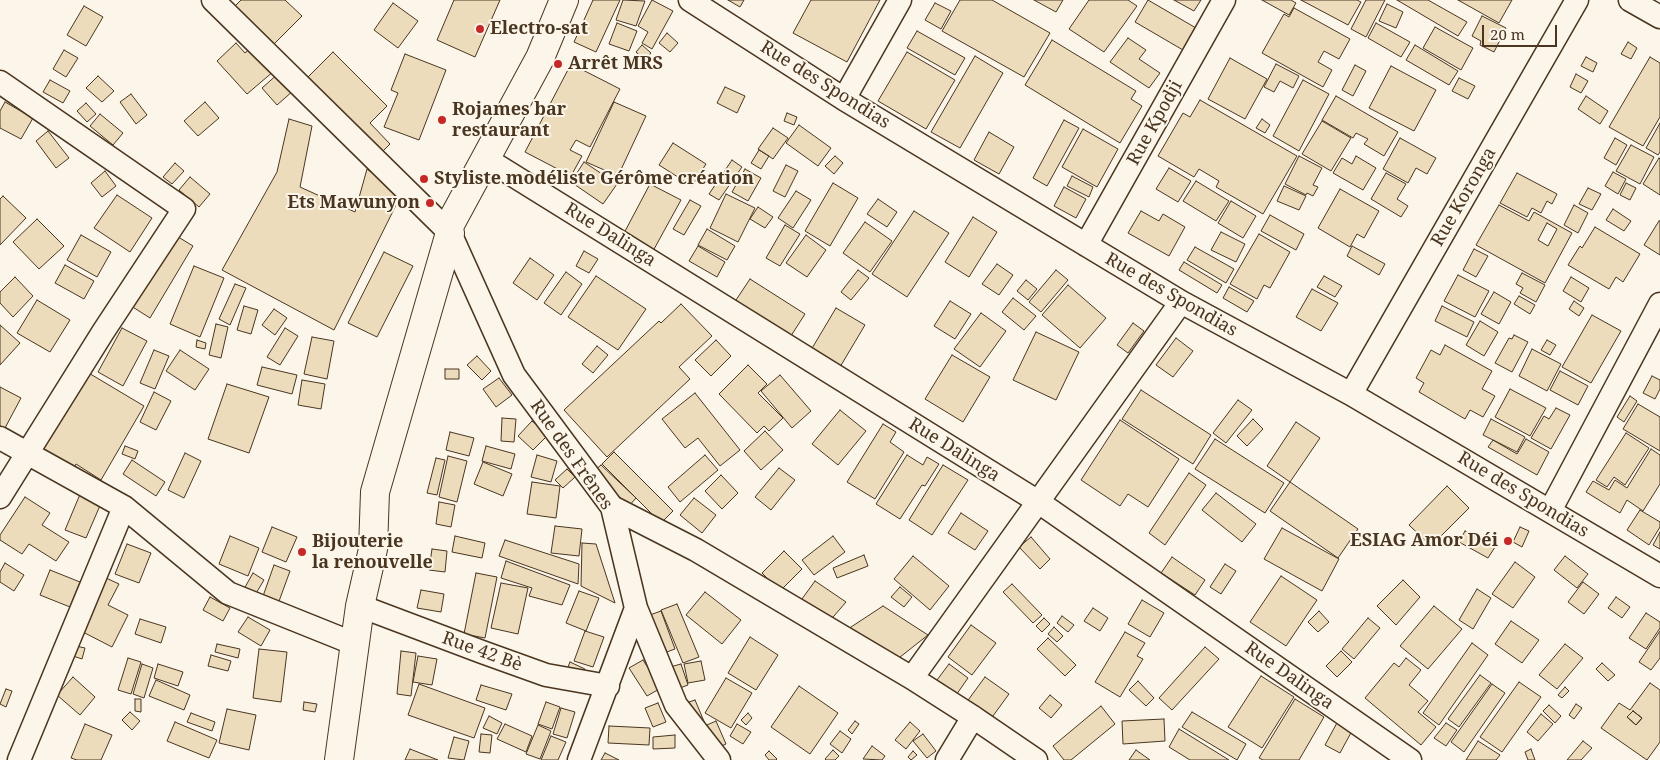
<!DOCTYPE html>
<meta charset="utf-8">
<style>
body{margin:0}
#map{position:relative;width:1660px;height:760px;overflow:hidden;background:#fbf6e9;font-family:"Noto Serif",serif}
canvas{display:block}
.scale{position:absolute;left:1482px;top:25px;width:75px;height:22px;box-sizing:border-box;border:2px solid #4a3520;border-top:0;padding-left:6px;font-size:15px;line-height:18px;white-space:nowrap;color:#4a3520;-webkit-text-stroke:4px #fbf6e9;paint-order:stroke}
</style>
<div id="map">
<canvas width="1660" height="760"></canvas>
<div class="scale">20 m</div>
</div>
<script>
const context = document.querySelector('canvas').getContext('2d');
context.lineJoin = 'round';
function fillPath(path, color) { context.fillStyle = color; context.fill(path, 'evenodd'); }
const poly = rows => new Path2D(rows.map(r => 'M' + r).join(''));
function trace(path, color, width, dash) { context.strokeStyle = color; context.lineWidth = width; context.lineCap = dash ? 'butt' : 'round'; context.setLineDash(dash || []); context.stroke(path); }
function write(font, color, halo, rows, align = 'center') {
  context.font = font + ' "Noto Serif",serif'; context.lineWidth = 4; context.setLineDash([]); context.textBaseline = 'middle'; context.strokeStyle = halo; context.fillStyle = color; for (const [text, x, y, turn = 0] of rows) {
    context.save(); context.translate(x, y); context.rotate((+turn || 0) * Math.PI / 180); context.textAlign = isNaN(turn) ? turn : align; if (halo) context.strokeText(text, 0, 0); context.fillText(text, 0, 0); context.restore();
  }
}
const building = poly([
 [241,0,285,0,302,16,272,46,234,7,241,0],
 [454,0,500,0,475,57,437,40,454,0],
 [593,0,620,0,596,52,574,42,593,0],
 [623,0,645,1,636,26,616,20,623,0],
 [652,0,673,11,652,49,642,43,648,32,638,26,652,0],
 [728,0,744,0,740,7,728,0],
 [811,0,880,0,847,62,793,33,811,0],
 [960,0,992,0,1050,33,1024,77,942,31,960,0],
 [1034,0,1063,0,1056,12,1034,0],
 [1089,0,1128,0,1137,6,1104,52,1069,29,1089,0],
 [1148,0,1196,28,1183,50,1135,22,1148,0],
 [1174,0,1201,0,1194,11,1174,0],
 [1262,0,1291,0,1296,3,1289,15,1262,0],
 [1301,0,1357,0,1361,2,1348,25,1301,0],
 [1366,0,1385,0,1366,37,1351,29,1366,0],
 [1397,0,1428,0,1467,22,1458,36,1397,0],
 [1458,0,1512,0,1499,23,1458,0],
 [393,3,418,21,398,48,374,30,393,3],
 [935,3,951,11,941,29,925,20,935,3],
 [1387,4,1403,12,1396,28,1379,21,1387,4],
 [84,6,103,17,86,46,67,35,84,6],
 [1294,8,1350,39,1339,59,1324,51,1318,62,1332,70,1323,87,1262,53,1284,14,1289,17,1294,8],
 [1482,16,1506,28,1494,52,1480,45,1481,41,1472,36,1482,16],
 [617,23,637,31,629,51,609,44,617,23],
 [1376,23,1410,42,1401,57,1368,38,1376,23],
 [1435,27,1473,48,1461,70,1423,48,1435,27],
 [917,31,965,58,955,75,907,48,917,31],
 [667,33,678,43,670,52,659,43,667,33],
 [1128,38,1146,50,1139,59,1160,73,1149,88,1110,62,1128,38],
 [1052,40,1136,91,1131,99,1142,106,1120,143,1025,85,1052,40],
 [1628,42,1637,48,1631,59,1621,54,1628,42],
 [236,43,245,53,253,46,274,71,247,94,217,61,236,43],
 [642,45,651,53,645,60,636,52,642,45],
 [1415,45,1458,71,1449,85,1406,60,1415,45],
 [64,50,78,58,66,77,53,69,64,50],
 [333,52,387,106,370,123,390,144,381,153,307,78,333,52],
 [907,52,955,80,926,129,878,101,907,52],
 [405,54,446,70,419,140,384,127,398,93,391,90,405,54],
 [975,56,1003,73,960,148,931,132,975,56],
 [1586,57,1597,63,1593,72,1581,66,1586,57],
 [1650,57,1660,63,1660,117,1643,146,1609,127,1650,57],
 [1230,58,1267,79,1245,119,1208,99,1230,58],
 [571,64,620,89,590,147,576,140,570,150,582,156,571,176,525,152,571,64],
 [1276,64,1299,76,1293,88,1280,81,1274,92,1264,87,1276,64],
 [1355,65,1366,71,1353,96,1342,90,1355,65],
 [1391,66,1436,90,1414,131,1369,108,1391,66],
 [279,73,294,90,277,105,262,88,279,73],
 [1576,74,1588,81,1581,93,1570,87,1576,74],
 [98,76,114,91,102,102,86,88,98,76],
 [1459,78,1475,86,1468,99,1452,91,1459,78],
 [50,80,70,91,63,103,43,92,50,80],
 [1303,80,1329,94,1299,151,1273,136,1303,80],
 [725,87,745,96,737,113,717,103,725,87],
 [131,94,147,115,136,124,120,102,131,94],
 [1336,96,1398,132,1384,156,1364,144,1368,139,1356,133,1353,138,1322,120,1336,96],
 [1586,96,1608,111,1600,124,1578,109,1586,96],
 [1200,100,1297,156,1263,214,1216,187,1219,181,1199,169,1194,177,1158,156,1183,113,1190,117,1200,100],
 [5,102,33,118,21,139,0,128,0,111,5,102],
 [205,102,219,118,198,136,184,121,205,102],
 [614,102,646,116,618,176,586,162,614,102],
 [86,103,96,114,87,122,77,111,86,103],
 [787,113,797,117,794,125,784,121,787,113],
 [100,114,123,133,113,145,90,126,100,114],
 [289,119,312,126,300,187,355,212,367,169,401,195,334,330,222,270,277,172,289,119],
 [1262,119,1270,125,1265,133,1256,128,1262,119],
 [1064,120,1079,128,1047,186,1033,178,1064,120],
 [1322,121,1351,138,1331,171,1302,154,1322,121],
 [1660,123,1660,152,1658,155,1646,148,1660,123],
 [799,125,831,148,818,166,786,143,799,125],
 [773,128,788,138,773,159,758,149,773,128],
 [1083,129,1118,149,1097,187,1062,167,1083,129],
 [48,131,69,158,56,168,36,141,48,131],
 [989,132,1014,147,999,174,974,160,989,132],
 [1400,138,1436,158,1427,174,1416,168,1408,183,1383,169,1400,138],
 [1615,138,1627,145,1616,165,1604,158,1615,138],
 [673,143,706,164,692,186,659,165,673,143],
 [1631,145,1654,157,1640,184,1616,171,1631,145],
 [759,150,769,156,761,169,751,163,759,150],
 [835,156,843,163,834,174,825,166,835,156],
 [1299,156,1322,168,1313,185,1318,187,1313,196,1307,193,1306,195,1285,184,1299,156],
 [1356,156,1376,168,1363,190,1333,173,1342,158,1352,164,1356,156],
 [1659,158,1660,159,1660,195,1643,184,1659,158],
 [732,160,742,167,719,200,709,194,732,160],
 [584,162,617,184,603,204,571,182,584,162],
 [175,163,184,171,172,184,163,177,175,163],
 [786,165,798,171,785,197,773,191,786,165],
 [1169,168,1191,181,1178,202,1156,189,1169,168],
 [745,169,761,178,748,201,732,192,745,169],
 [105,171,116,186,102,197,91,183,105,171],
 [1613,172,1626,179,1618,194,1605,186,1613,172],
 [1386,173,1406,184,1397,199,1408,206,1401,217,1371,199,1386,173],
 [1517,173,1557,194,1552,204,1547,201,1541,213,1532,208,1527,217,1500,203,1517,173],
 [1072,176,1093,187,1089,197,1067,186,1072,176],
 [190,177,210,194,199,207,179,190,190,177],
 [1196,181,1229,201,1216,221,1183,201,1196,181],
 [833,183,858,198,830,246,805,231,833,183],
 [1626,183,1636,188,1630,200,1620,195,1626,183],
 [650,184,681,200,653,251,623,235,650,184],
 [1284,186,1306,196,1299,210,1277,201,1284,186],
 [1064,187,1086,199,1076,218,1054,206,1064,187],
 [1588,188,1601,194,1592,210,1579,204,1588,188],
 [1340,189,1379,211,1364,238,1357,234,1350,247,1318,228,1340,189],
 [796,191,811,200,793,228,778,218,796,191],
 [726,194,755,208,738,242,710,228,726,194],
 [117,195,152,218,130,252,94,228,117,195],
 [3,196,26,218,0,245,0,199,3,196],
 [878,199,897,212,887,227,867,214,878,199],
 [690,200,701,206,684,235,673,229,690,200],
 [1231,201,1256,216,1243,238,1218,223,1231,201],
 [1499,205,1529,221,1534,212,1572,233,1545,283,1476,245,1499,205],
 [1547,223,1557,229,1548,246,1538,240,1547,223],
 [1574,205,1588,213,1578,233,1564,225,1574,205],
 [758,207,773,217,765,228,750,219,758,207],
 [1613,209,1631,221,1624,231,1606,220,1613,209],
 [914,211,949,233,907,297,872,274,914,211],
 [1141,211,1159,221,1163,214,1185,227,1169,256,1128,233,1141,211],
 [1270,215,1304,234,1296,250,1261,231,1270,215],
 [973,217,997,232,969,277,945,262,973,217],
 [37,219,64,246,39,269,13,242,37,219],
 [1659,221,1660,221,1660,255,1644,245,1659,221],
 [865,222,892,241,870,272,843,253,865,222],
 [785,225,800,234,780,266,766,258,785,225],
 [1595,227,1640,254,1623,282,1616,277,1609,289,1568,265,1580,246,1582,248,1595,227],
 [707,229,735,246,727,260,698,245,707,229],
 [170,232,193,246,150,318,128,304,170,232],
 [1221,232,1245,244,1236,262,1211,250,1221,232],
 [1259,234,1290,252,1270,288,1264,285,1257,299,1230,284,1259,234],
 [81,235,111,252,97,277,67,260,81,235],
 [806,235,826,250,807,277,786,263,806,235],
 [698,246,725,262,717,277,689,261,698,246],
 [1352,246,1385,264,1379,275,1347,256,1352,246],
 [1195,247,1234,269,1226,283,1187,260,1195,247],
 [1474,249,1488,256,1476,277,1463,270,1474,249],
 [584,251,598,259,589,273,576,266,584,251],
 [384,252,413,266,377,337,348,323,384,252],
 [530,258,554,275,537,300,513,283,530,258],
 [1184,262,1222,285,1217,293,1179,270,1184,262],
 [997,264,1013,275,999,295,982,284,997,264],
 [65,265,94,281,84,299,55,283,65,265],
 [194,266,224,278,200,337,170,324,194,266],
 [858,270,869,278,851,300,841,292,858,270],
 [1056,270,1068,280,1041,312,1029,302,1056,270],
 [566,272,582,284,561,315,544,303,566,272],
 [1522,273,1545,285,1536,302,1520,293,1523,288,1516,284,1522,273],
 [1458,275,1489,291,1475,317,1444,301,1458,275],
 [596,276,646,309,618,350,568,317,596,276],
 [1324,276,1342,286,1335,297,1317,287,1324,276],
 [15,277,33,296,13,317,0,303,0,292,15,277],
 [1571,277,1589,288,1581,302,1563,291,1571,277],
 [750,279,805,314,789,339,734,303,750,279],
 [1026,280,1037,289,1028,300,1017,291,1026,280],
 [235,284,246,288,230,325,219,319,235,284],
 [1068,285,1106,318,1080,348,1042,315,1068,285],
 [1229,287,1254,301,1247,312,1223,298,1229,287],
 [1312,289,1338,303,1321,331,1296,317,1312,289],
 [1494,292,1511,302,1499,324,1481,314,1494,292],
 [1519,296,1535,305,1530,314,1514,304,1519,296],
 [1013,298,1036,316,1024,330,1002,312,1013,298],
 [37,300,70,320,50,352,17,333,37,300],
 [950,301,971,314,955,339,934,326,950,301],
 [1574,301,1584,308,1579,316,1569,309,1574,301],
 [681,304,712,336,679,367,690,379,607,457,564,410,659,321,661,323,681,304],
 [244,306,258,310,251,334,237,330,244,306],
 [1442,306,1474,322,1467,337,1435,321,1442,306],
 [836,308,865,325,840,367,811,350,836,308],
 [274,309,287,318,275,335,262,325,274,309],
 [981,313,1006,331,980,367,954,349,981,313],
 [1592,315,1621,331,1591,383,1562,367,1592,315],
 [1480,321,1498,332,1484,356,1466,345,1480,321],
 [1133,323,1144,331,1128,353,1117,345,1133,323],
 [216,324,228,327,221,358,209,355,216,324],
 [0,325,20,343,0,365,0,325],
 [122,328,147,341,123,386,98,372,122,328],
 [285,328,298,336,280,365,267,357,285,328],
 [1036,332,1079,352,1056,400,1013,380,1036,332],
 [1514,335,1528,342,1512,372,1495,363,1509,338,1512,339,1514,335],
 [312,337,334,341,327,379,304,374,312,337],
 [1176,338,1193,351,1173,377,1156,365,1176,338],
 [197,340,206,343,205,349,196,347,197,340],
 [716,340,731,356,711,376,695,360,716,340],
 [1547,340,1556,345,1550,355,1541,350,1547,340],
 [1445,345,1492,371,1482,389,1495,396,1483,417,1470,410,1465,419,1419,392,1424,383,1416,378,1431,350,1440,355,1445,345],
 [597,346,608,355,593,373,582,364,597,346],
 [1532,349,1561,364,1547,391,1519,376,1532,349],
 [154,350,169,356,155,389,140,383,154,350],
 [180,350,209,369,195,390,166,371,180,350],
 [952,355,990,377,963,422,925,399,952,355],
 [477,356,491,371,482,380,467,365,477,356],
 [748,365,767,384,758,393,783,418,769,431,764,426,757,433,719,394,748,365],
 [262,367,297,375,292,394,257,385,262,367],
 [445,369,459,369,459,379,445,379,445,369],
 [1560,371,1588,386,1578,405,1550,390,1560,371],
 [87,372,144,406,101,480,76,464,70,475,37,456,87,372],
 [780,375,811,411,792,428,761,391,780,375],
 [1652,376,1660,380,1660,389,1655,399,1643,393,1652,376],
 [499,378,512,395,496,407,483,389,499,378],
 [302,380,325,384,321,409,298,405,302,380],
 [227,384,269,397,249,453,208,439,227,384],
 [0,387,21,398,5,428,0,426,0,387],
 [1510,389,1546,408,1530,436,1495,417,1510,389],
 [1141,390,1211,435,1193,464,1122,419,1141,390],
 [154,392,171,401,156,430,140,422,154,392],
 [695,393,740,450,720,466,698,438,685,448,662,419,695,393],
 [1630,396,1637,401,1624,422,1617,417,1630,396],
 [1238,400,1252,410,1226,443,1213,433,1238,400],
 [1638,404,1660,417,1660,451,1623,429,1638,404],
 [1556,408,1570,415,1551,449,1531,438,1544,416,1549,419,1556,408],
 [840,410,866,431,838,465,812,444,840,410],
 [502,418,516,419,514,442,501,441,502,418],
 [1253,419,1263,429,1247,446,1237,436,1253,419],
 [1491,419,1525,437,1517,452,1483,435,1491,419],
 [1120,420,1179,459,1148,507,1128,494,1120,506,1081,480,1120,420],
 [532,421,548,435,533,450,518,436,532,421],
 [1296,422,1320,438,1290,482,1267,466,1296,422],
 [883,424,896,432,890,442,904,452,875,499,847,482,883,424],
 [765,431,783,450,761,470,744,451,765,431],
 [450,432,474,438,469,456,446,450,450,432],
 [1626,433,1649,448,1625,485,1614,477,1607,487,1596,480,1626,433],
 [1215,439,1284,483,1265,513,1195,469,1215,439],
 [1526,439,1549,452,1537,475,1488,447,1493,440,1517,454,1526,439],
 [125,446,138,451,135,459,122,454,125,446],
 [486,446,515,454,511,469,482,461,486,446],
 [1651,449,1660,455,1660,484,1643,511,1627,500,1620,513,1586,492,1593,481,1609,490,1615,480,1627,488,1651,449],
 [614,452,673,511,661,523,602,464,614,452],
 [185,453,201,461,184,498,168,490,185,453],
 [537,455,557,461,551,482,531,477,537,455],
 [705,455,718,470,680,502,668,487,705,455],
 [907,455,923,465,927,457,939,464,925,486,922,485,900,519,876,504,907,455],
 [448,456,467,461,457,502,439,497,448,456],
 [436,458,445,460,437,495,427,493,436,458],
 [132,460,165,482,156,496,123,474,132,460],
 [483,462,512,474,503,496,474,484,483,462],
 [601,465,636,498,629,506,593,472,601,465],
 [943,465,968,480,932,535,909,520,943,465],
 [779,468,795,480,771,510,755,497,779,468],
 [567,469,575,477,563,488,555,480,567,469],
 [1189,473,1206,485,1165,545,1149,533,1189,473],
 [721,475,738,493,722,509,705,491,721,475],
 [532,482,560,486,556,518,527,514,532,482],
 [1290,482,1358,529,1338,558,1270,511,1290,482],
 [1447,486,1469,508,1431,546,1409,525,1447,486],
 [81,492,102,501,86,538,65,530,81,492],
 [1216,493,1256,524,1242,542,1202,510,1216,493],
 [25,497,50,513,42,525,69,542,56,561,29,544,22,554,0,540,0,535,25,497],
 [694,498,716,515,702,533,680,515,694,498],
 [439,502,455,505,451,527,436,524,439,502],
 [1640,510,1660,522,1660,527,1649,545,1627,530,1640,510],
 [961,513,988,531,975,550,948,533,961,513],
 [555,526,582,529,579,556,551,553,555,526],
 [272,527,297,537,286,562,262,552,272,527],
 [1520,527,1529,531,1522,547,1513,542,1520,527],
 [1282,528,1339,559,1322,591,1264,559,1282,528],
 [1465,531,1495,547,1488,558,1459,542,1465,531],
 [1660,532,1660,549,1653,545,1660,532],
 [230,536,259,548,248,576,219,564,230,536],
 [455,536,485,543,482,558,452,552,455,536],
 [833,536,845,552,814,575,802,560,833,536],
 [1031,537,1050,559,1040,569,1019,547,1031,537],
 [505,540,579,564,578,584,499,556,505,540],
 [582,543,596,544,615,603,581,586,582,543],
 [127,544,151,553,139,583,115,574,127,544],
 [432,549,447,551,445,572,429,570,432,549],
 [784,551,802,569,780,591,762,573,784,551],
 [864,555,868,566,837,578,833,568,864,555],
 [913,556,949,586,930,610,894,579,913,556],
 [1565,556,1588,574,1577,588,1554,570,1565,556],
 [1172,557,1205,580,1195,595,1161,573,1172,557],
 [506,561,570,585,562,605,529,596,532,588,501,578,506,561],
 [1515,562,1535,577,1513,608,1492,594,1515,562],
 [5,563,24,575,14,591,0,582,0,572,5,563],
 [1225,564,1236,571,1221,594,1210,587,1225,564],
 [274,565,290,571,278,604,262,599,274,565],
 [50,570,80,582,70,607,40,595,50,570],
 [253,573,264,580,255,595,244,589,253,573],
 [476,573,497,577,485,638,464,634,476,573],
 [1281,576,1317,600,1286,646,1250,622,1281,576],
 [106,578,119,584,108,605,128,615,112,647,79,630,106,578],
 [1403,580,1420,597,1396,625,1377,606,1403,580],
 [815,581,846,602,828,623,799,603,815,581],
 [1583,582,1599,594,1584,614,1568,602,1583,582],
 [501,583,528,588,518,634,491,628,501,583],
 [1012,584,1042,615,1033,623,1003,592,1012,584],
 [900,587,912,597,904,607,891,597,900,587],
 [1477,589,1491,598,1473,629,1459,620,1477,589],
 [421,590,444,594,441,612,417,608,421,590],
 [579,591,599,598,586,631,566,623,579,591],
 [705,592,741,620,722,644,686,615,705,592],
 [210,597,230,608,223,621,203,610,210,597],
 [1616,597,1630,607,1622,618,1608,608,1616,597],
 [1142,600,1164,613,1150,637,1128,624,1142,600],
 [677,604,699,657,683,663,661,610,677,604],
 [883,606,928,635,895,661,848,629,883,606],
 [1434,606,1462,629,1428,669,1400,646,1434,606],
 [1093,608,1108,618,1100,631,1084,621,1093,608],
 [661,611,675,649,664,653,650,615,661,611],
 [1319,611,1329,622,1318,632,1308,622,1319,611],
 [1646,613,1660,622,1660,628,1646,649,1629,638,1646,613],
 [1062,616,1074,625,1068,632,1057,623,1062,616],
 [248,617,270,630,261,646,238,632,248,617],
 [1044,618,1050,624,1042,632,1036,626,1044,618],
 [1368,618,1380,628,1354,659,1342,649,1368,618],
 [140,619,166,627,161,643,135,634,140,619],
 [1511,621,1539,640,1522,663,1495,644,1511,621],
 [971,625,996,643,972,675,948,657,971,625],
 [1054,627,1063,636,1057,642,1048,634,1054,627],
 [585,631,604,637,593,667,574,661,585,631],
 [1660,631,1660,658,1651,670,1639,662,1660,631],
 [1125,632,1145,643,1137,656,1143,659,1120,697,1095,682,1125,632],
 [750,637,778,655,756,690,728,673,750,637],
 [1048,638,1076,665,1065,676,1037,649,1048,638],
 [1472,643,1488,655,1439,725,1423,713,1472,643],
 [217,644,240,649,238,658,215,652,217,644],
 [1565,644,1583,658,1557,689,1539,675,1565,644],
 [76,646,85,648,82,659,73,656,76,646],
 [1205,647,1219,659,1172,710,1159,698,1205,647],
 [259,649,287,652,281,702,253,698,259,649],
 [401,651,416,653,411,696,397,694,401,651],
 [1341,651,1352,662,1337,677,1326,666,1341,651],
 [211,655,231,661,228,671,208,666,211,655],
 [418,656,437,659,432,685,413,682,418,656],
 [128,658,141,662,131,694,118,690,128,658],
 [1406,658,1421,670,1409,685,1428,701,1418,712,1436,727,1421,745,1365,698,1394,663,1399,667,1406,658],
 [643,660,661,688,647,696,629,668,643,660],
 [701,661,705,680,688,683,684,664,701,661],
 [570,662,585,669,580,679,566,672,570,662],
 [1602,663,1615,675,1608,681,1596,669,1602,663],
 [142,664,153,668,144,698,133,694,142,664],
 [158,664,183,672,178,686,154,678,158,664],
 [681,664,688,685,677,689,670,667,681,664],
 [949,664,968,678,954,698,934,684,949,664],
 [1480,675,1491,683,1459,727,1448,719,1480,675],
 [1261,676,1294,697,1262,748,1228,727,1261,676],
 [73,677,95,697,80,715,57,695,73,677],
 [985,677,1009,694,990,720,966,703,985,677],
 [726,678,752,693,731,728,705,713,726,678],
 [156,680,190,695,184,710,149,696,156,680],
 [1138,681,1154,698,1146,706,1129,690,1138,681],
 [1519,682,1541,697,1502,752,1480,737,1519,682],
 [1650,683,1660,690,1660,742,1647,760,1601,728,1619,703,1630,710,1650,683],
 [1633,711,1642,718,1636,725,1627,717,1633,711],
 [419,684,485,708,474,738,408,715,419,684],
 [1492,684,1505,693,1464,752,1451,742,1492,684],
 [481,685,512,694,506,710,476,700,481,685],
 [799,686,838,713,810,754,771,727,799,686],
 [1565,687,1569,691,1562,698,1558,695,1565,687],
 [6,689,12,691,6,707,0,704,6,689],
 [1050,695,1062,705,1051,718,1039,708,1050,695],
 [135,699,141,699,141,712,135,711,135,699],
 [1295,699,1324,717,1299,760,1263,760,1259,758,1295,699],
 [695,700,706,726,686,703,695,700],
 [304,702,317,704,315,712,303,710,304,702],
 [546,702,560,707,552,729,538,724,546,702],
 [658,703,666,722,653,727,645,708,658,703],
 [1576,704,1582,708,1574,719,1569,715,1576,704],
 [1549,705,1561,716,1555,723,1543,711,1549,705],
 [1101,706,1115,724,1071,760,1064,760,1053,746,1101,706],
 [561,708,575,712,567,738,553,734,561,708],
 [227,709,256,715,249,750,219,743,227,709],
 [1633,711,1642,718,1636,725,1627,717,1633,711],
 [130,712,140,721,132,730,122,720,130,712],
 [1192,712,1246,744,1237,760,1182,727,1192,712],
 [191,713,215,722,212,731,187,722,191,713],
 [748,713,752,718,746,725,741,720,748,713],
 [1541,714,1553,724,1538,741,1527,732,1541,714],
 [489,716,502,723,497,734,483,728,489,716],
 [1164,719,1165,741,1123,744,1122,721,1164,719],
 [716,721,726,744,717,748,707,725,716,721],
 [855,721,859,724,852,734,848,730,855,721],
 [1338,721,1353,729,1340,753,1325,745,1338,721],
 [175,722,217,740,209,758,167,741,175,722],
 [910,722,920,731,906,749,895,740,910,722],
 [1446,723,1457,730,1446,746,1434,738,1446,723],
 [85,724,112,735,101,760,77,760,71,758,85,724],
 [505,724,532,736,526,752,497,739,505,724],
 [737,724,751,732,743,744,730,736,737,724],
 [538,725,551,731,540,759,526,754,538,725],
 [609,726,650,728,649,745,608,743,609,726],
 [1179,729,1229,760,1190,760,1169,747,1179,729],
 [840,731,851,739,842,753,830,744,840,731],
 [481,734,492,735,490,753,479,752,481,734],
 [923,734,936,751,927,758,913,741,923,734],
 [675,735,675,748,653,749,653,737,675,735],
 [551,736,566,742,558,760,541,760,551,736],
 [454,737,469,741,464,760,448,758,454,737],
 [1478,741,1500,755,1496,760,1466,760,1478,741],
 [1583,741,1592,748,1581,760,1567,760,1583,741],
 [872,746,885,756,882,760,863,759,872,746],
 [410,749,438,760,405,760,410,749],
 [1531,749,1535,760,1528,760,1525,752,1531,749],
 [833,750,839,756,835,760,826,760,825,759,833,750],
 [1136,750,1150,760,1129,760,1136,750],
 [769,751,777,759,776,760,769,760,765,755,769,751],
 [913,751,917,755,911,760,908,757,913,751],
 [605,753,619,760,601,760,605,753]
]);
const street = poly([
 [213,0,450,233,514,375,612,507,636,608,676,705,719,760],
 [690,0,844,99,1181,302,1351,394,1660,576],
 [1630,0,1660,17],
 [0,82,184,209,103,332,0,497],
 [844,99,900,0],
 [485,158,1037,501,1410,760],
 [1086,245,1224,0],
 [1351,394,1577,0],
 [0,438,124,507,228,593,355,644],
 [612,507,696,550,912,678,973,717,1036,760],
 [1550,511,1660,304],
 [360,606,482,652,546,675,608,686],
 [912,678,1181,302],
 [19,760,124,507],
 [579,760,636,608],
 [947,760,973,717]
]);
const secondary = poly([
 [339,760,360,606,373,549,375,492,450,233,448,228,540,58,564,0]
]);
const markers = [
 [480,29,5,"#c62828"],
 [558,64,5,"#c62828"],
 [442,120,5,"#c62828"],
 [424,179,5,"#c62828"],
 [430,203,5,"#c62828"],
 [1508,541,5,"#c62828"],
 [302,552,5,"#c62828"]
];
const poiNames = [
 ["Electro-sat",490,29],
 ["Arrêt MRS",568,64],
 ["Rojames bar",452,110],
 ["restaurant",452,131],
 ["Styliste modéliste Gérôme création",434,179],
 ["Ets Mawunyon",420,203,"right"],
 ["ESIAG Amor Déi",1498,541,"right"],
 ["Bijouterie",312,542],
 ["la renouvelle",312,563]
];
const streetNames = [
 ["Rue des Spondias",825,85,32],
 ["Rue Kpodji",1155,123,-61],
 ["Rue Koronga",1464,197,-60],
 ["Rue Dalinga",610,235,32],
 ["Rue des Spondias",1171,295,30],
 ["Rue Dalinga",954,450,32],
 ["Rue des Frênes",571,455,55],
 ["Rue des Spondias",1523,495,31],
 ["Rue 42 Bè",482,652,20],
 ["Rue Dalinga",1289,676,35]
];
fillPath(building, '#ecdcbc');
trace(building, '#4a3520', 1);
trace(street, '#4a3520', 25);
trace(secondary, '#4a3520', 30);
trace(street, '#fbf6e9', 22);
trace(secondary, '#fbf6e9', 28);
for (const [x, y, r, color] of markers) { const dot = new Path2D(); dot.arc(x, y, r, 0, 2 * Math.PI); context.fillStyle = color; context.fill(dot); trace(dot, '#fbf6e9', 2); }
write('bold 18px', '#4a3520', '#fbf6e9', poiNames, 'left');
write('18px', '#4a3520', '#fbf6e9', streetNames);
</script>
